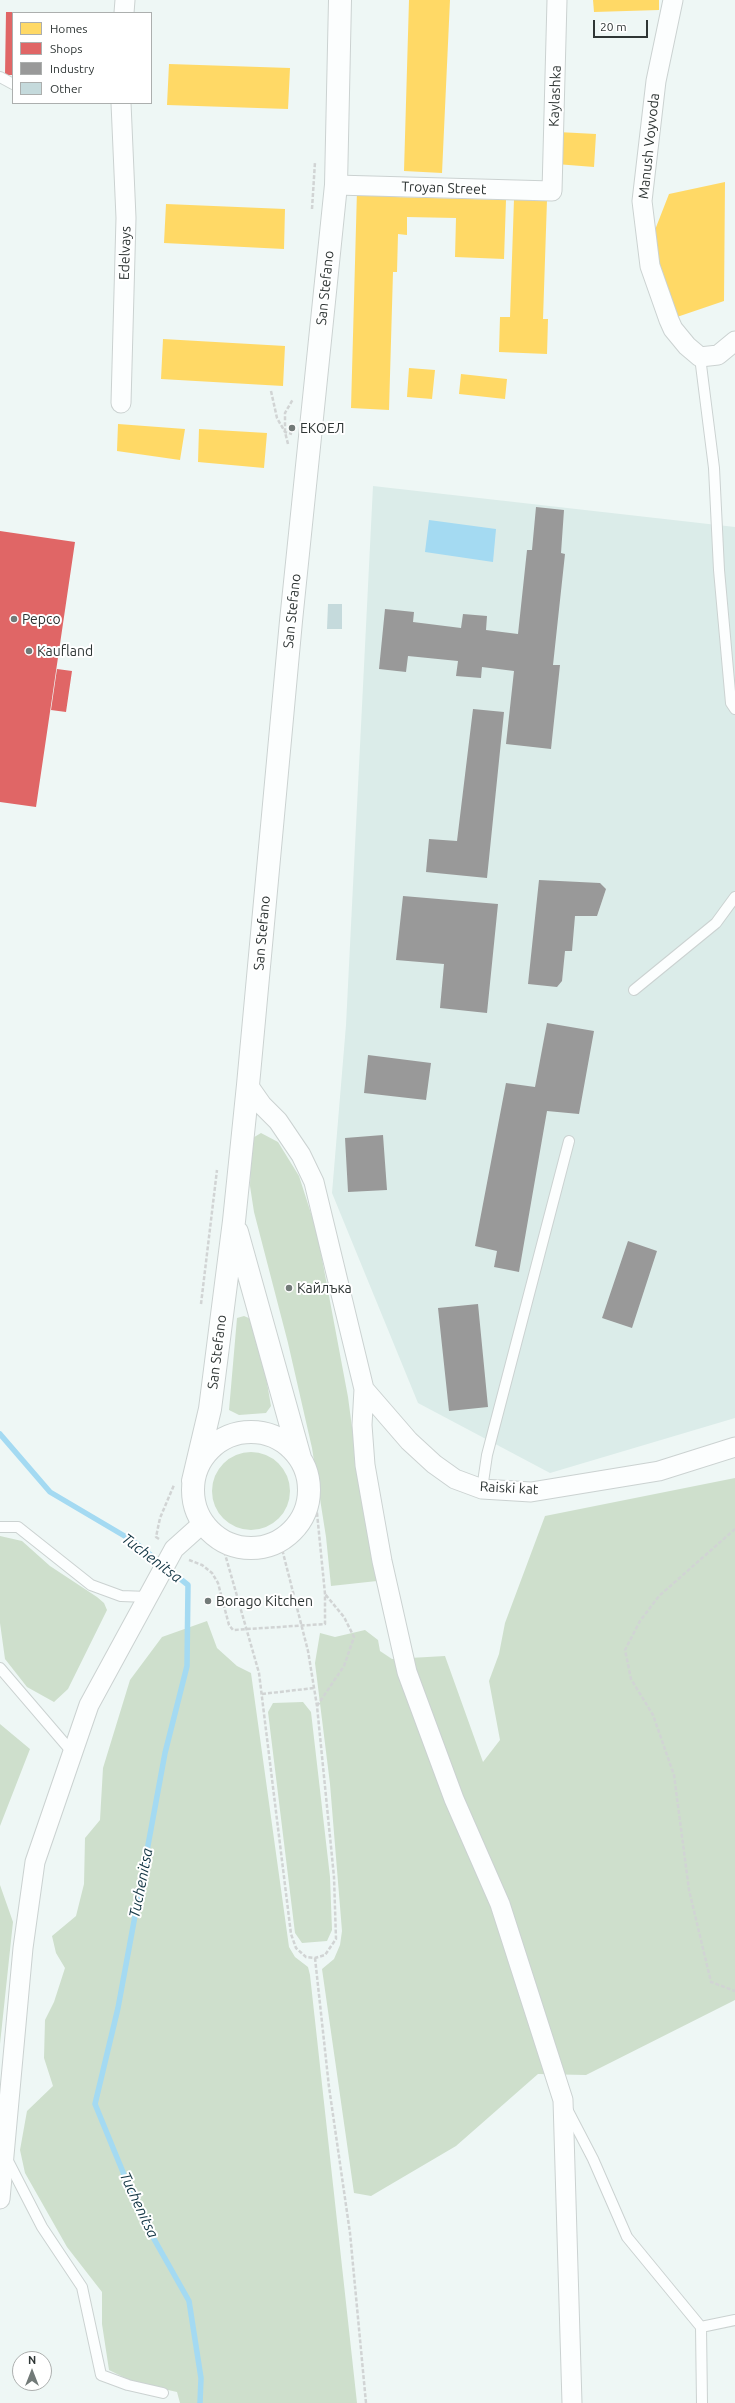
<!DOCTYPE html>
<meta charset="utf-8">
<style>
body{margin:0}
#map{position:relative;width:735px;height:2403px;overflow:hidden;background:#eef7f5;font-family:Ubuntu,sans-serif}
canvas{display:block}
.legend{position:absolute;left:12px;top:12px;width:140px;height:92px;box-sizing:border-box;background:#fff;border:1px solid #acafae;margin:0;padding:5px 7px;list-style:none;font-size:12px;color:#2f3635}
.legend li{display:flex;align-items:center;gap:8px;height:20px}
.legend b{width:20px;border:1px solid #acafae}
.north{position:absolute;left:12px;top:2351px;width:40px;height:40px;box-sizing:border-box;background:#fff;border:1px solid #acafae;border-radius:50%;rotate:0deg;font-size:11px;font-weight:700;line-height:16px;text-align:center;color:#2f3635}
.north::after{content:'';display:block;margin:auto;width:14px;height:18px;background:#727a78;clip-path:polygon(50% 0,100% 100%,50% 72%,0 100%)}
.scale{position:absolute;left:593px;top:20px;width:55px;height:18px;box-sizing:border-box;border:2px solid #2f3635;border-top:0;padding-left:5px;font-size:12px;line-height:14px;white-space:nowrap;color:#2f3635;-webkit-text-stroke:3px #fff;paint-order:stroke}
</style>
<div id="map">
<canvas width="735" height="2403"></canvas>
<ul class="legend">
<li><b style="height:11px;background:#ffd966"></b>Homes</li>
<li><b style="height:11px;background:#e06666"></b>Shops</li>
<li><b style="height:11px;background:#999"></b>Industry</li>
<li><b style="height:11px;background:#c5dadc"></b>Other</li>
</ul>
<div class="north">N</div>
<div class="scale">20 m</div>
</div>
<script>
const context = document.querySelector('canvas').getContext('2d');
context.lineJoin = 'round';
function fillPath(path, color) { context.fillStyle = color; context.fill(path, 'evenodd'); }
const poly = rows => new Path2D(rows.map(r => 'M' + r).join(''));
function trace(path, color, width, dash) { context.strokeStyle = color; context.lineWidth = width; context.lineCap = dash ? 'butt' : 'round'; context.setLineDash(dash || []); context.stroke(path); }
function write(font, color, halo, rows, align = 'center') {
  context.font = font + ' Ubuntu,sans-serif'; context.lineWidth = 4; context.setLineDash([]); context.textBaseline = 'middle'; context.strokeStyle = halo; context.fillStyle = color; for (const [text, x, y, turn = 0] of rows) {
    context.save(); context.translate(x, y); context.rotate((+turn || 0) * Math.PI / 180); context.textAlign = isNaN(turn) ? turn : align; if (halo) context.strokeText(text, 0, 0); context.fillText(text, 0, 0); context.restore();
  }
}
const built = poly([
 [373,486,735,527,735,1418,550,1473,418,1403,332,1193,346,1025]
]);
const green = poly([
 [261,1133,278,1142,299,1176,317,1232,348,1397,362,1503,377,1581,331,1586,326,1537,312,1448,288,1343,254,1212,250,1186,251,1139],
 [244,1316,251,1319,266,1377,271,1406,266,1413,239,1415,229,1410,237,1318],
 '212 1491a39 39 0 1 1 78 0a39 39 0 1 1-78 0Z',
 [735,1478,735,2000,586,2075,538,2074,456,2146,371,2196,354,2193,322,1969,334,1959,340,1945,342,1931,330,1784,315,1663,320,1633,335,1637,365,1630,378,1640,380,1651,392,1659,445,1656,483,1762,500,1740,489,1681,499,1654,505,1623,545,1516],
 [0,1536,22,1541,50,1566,97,1597,104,1603,107,1610,68,1689,54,1702,27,1687,5,1659,0,1623],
 [207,1621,217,1648,237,1666,251,1673,289,1947,295,1957,308,1967,310,1975,357,2403,180,2403,177,2392,133,2382,109,2370,102,2324,102,2292,67,2247,25,2173,20,2150,27,2111,53,2086,44,2058,45,2020,54,2002,65,1968,56,1953,52,1936,76,1916,84,1884,85,1838,100,1820,103,1768,130,1680,162,1637],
 [303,1702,311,1712,330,1877,332,1930,327,1941,302,1943,295,1933,268,1712,273,1703],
 [0,1724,30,1749,0,1826],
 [0,1885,13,1922,0,2044]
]);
const water = poly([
 [429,520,496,529,493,562,425,552]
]);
const homes = poly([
 [409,0,450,0,442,173,404,171],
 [593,0,659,0,659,10,594,12],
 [169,64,290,68,288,109,167,105],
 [558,132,596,134,594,167,556,164],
 [725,182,724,301,674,318,663,291,653,235,669,194],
 [357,190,395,192,395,197,506,200,504,259,455,257,456,218,407,217,407,235,398,234,397,272,393,272,389,410,351,408],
 [514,199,547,200,543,319,548,319,547,354,499,352,500,317,510,317],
 [166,204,285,209,284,249,164,243],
 [163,339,285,346,283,386,161,379],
 [409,368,435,370,432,399,407,397],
 [461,374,507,379,505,399,459,394],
 [118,424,185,429,180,460,117,451],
 [199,429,267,433,264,468,198,462]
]);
const shops = poly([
 [6,12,13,12,13,75,5,75],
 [0,531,75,542,36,807,0,802],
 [57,669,72,671,66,712,51,710]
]);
const industry = poly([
 [536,507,564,510,561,553,565,554,553,665,560,665,551,749,506,744,514,671,482,667,481,678,456,676,458,661,408,656,406,672,379,669,385,609,414,612,413,622,461,628,463,614,487,616,486,630,518,634,527,550,532,550],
 [473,709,504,712,487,878,426,872,429,839,457,841],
 [539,880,600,883,606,889,597,916,575,916,572,951,565,951,562,981,557,987,528,984],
 [403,896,498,904,487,1013,440,1008,444,964,396,960],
 [547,1023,594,1031,579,1114,547,1111,519,1272,494,1267,497,1251,475,1246,506,1083,535,1087],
 [368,1055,431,1063,426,1100,364,1093],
 [383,1135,387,1190,348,1192,345,1138],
 [628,1241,657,1251,632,1328,602,1318],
 [478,1304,488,1407,449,1411,438,1308]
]);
const stream = poly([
 [0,1434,50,1492,133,1541,188,1585,187,1666,165,1753,118,2008,95,2104,141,2216,189,2301,201,2378,200,2403]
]);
const building = poly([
 [328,604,342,604,342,629,327,629]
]);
const path = poly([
 [312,209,315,162],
 [271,391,277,418,285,432,292,434],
 [288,444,285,432,285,413,293,399],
 [201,1304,217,1170],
 [735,1529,659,1596,640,1621,625,1650,631,1679,653,1715,674,1775,689,1890,711,1982,735,1991],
 [159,1539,156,1537,160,1518,174,1485],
 [221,1540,259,1673,291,1934,296,1948,306,1957,315,1958,325,1955,336,1939,334,1877,317,1706,308,1651,280,1541],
 [189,1560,202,1565,212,1573,218,1583,229,1625,233,1630,325,1624,325,1594,317,1513,308,1503],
 [262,1694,314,1688],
 [317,1706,344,1666,354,1637,344,1617,325,1594],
 [315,1958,329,2087,350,2233,366,2403]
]);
const lane = poly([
 [0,77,13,84],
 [700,357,714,468,719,570,731,703,735,709],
 [634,990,716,923,735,897],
 [482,1489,487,1455,569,1141],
 [0,1527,18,1527,91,1585,121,1596,148,1597],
 [0,1668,72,1752],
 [567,2109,593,2159,627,2237,701,2327,702,2403],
 [7,2159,42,2227,82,2287,101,2375,128,2385,163,2393],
 [701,2327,735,2320]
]);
const street = poly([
 [673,0,656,81,642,201,650,266,669,320,673,329,687,346,700,357,718,355,735,341],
 [124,13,125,0],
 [336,185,552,191,557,0],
 [121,403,126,218,121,103],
 [248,1085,262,1105,278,1121,301,1155,314,1182,364,1389,362,1425,365,1465,382,1561,407,1672,454,1799,500,1904,563,2100,572,2403],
 [364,1389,409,1441,434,1464,455,1479,482,1489,531,1492,659,1471,735,1447],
 [0,2199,23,1948,35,1862,89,1705,174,1549,203,1523]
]);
const secondary = poly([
 [237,1232,300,1458],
 '193 1490a58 58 0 1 1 116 0a58 58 0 1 1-116 0Z',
 [193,1481,210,1409,234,1221,248,1085,291,621,336,185,340,0]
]);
const markers = [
 [292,428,4,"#727a78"],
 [14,619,4,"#727a78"],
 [29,651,4,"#727a78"],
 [289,1288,4,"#727a78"],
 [208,1601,4,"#727a78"]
];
const streetNames = [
 ["Kaylashka",555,96,-88],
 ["Manush Voyvoda",649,146,-84],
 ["Troyan Street",444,188,2],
 ["Edelvays",125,253,-88],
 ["San Stefano",325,288,-84],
 ["San Stefano",292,611,-84],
 ["San Stefano",262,933,-85],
 ["San Stefano",217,1352,-83],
 ["Raiski kat",509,1488,3]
];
const poiNames = [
 ["ЕКОЕЛ",300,428],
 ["Pepco",22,619],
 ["Kaufland",37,651],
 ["Кайлъка",297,1288],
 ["Borago Kitchen",216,1601]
];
const waterNames = [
 ["Tuchenitsa",152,1558,37],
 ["Tuchenitsa",141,1883,-79],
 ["Tuchenitsa",139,2205,65]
];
fillPath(built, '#dbece9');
fillPath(green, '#cedfcc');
fillPath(water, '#a4daf2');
fillPath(homes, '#ffd966');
fillPath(shops, '#e06666');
fillPath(industry, '#999');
trace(stream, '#a4daf2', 5.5);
fillPath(building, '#c5dadc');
trace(lane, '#cbd2d1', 12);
trace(street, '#cbd2d1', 21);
trace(secondary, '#cbd2d1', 24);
trace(path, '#d1d4d4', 2.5, [4, 2]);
trace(lane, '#fcfefe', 10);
trace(street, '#fcfefe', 19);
trace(secondary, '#fcfefe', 22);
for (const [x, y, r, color] of markers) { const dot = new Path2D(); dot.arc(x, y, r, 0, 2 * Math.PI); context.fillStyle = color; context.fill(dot); trace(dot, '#fff', 1.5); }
write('14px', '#2f3635', '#fff', streetNames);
write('14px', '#2f3635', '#fff', poiNames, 'left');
write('italic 15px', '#133644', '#fff', waterNames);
</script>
